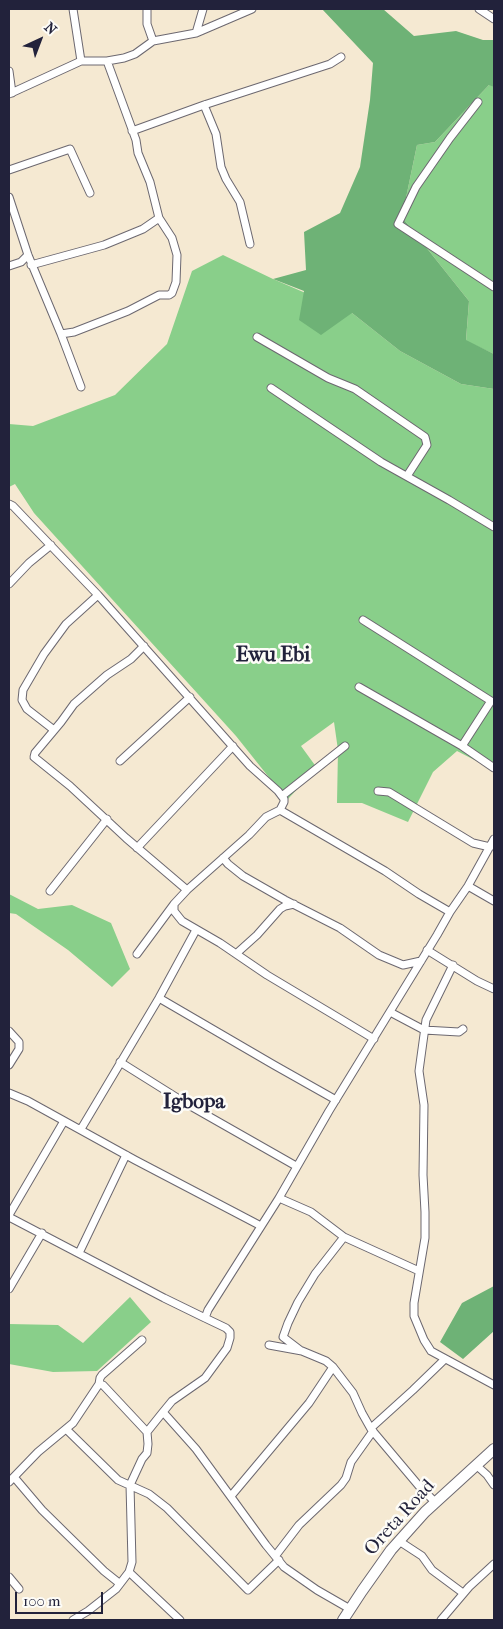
<!DOCTYPE html>
<style>
body{margin:0}
#map{position:relative;width:503px;height:1629px;overflow:hidden;background:#f5e9d2;font-family:"IM FELL French Canon",serif}
canvas{display:block}
.frame{position:absolute;inset:0;border:10px solid #22223b;pointer-events:none}
.north{position:absolute;left:15px;top:15px;width:50px;height:50px;-webkit-text-stroke:4px #fdfcf7;paint-order:stroke;rotate:43deg;font-size:14px;font-weight:700;line-height:20px;text-align:center;color:#22223b}
.north::after{content:'';display:block;margin:auto;width:18px;height:22px;background:#22223b;clip-path:polygon(50% 0,100% 100%,50% 72%,0 100%)}
.scale{position:absolute;left:15px;top:1592px;width:88px;height:22px;box-sizing:border-box;border:2px solid #22223b;border-top:0;padding-left:6px;font-size:15px;line-height:18px;white-space:nowrap;color:#22223b;-webkit-text-stroke:4px #fdfcf7;paint-order:stroke}
</style>
<div id="map">
<canvas width="503" height="1629"></canvas>
<div class="frame"></div>
<div class="north">N</div>
<div class="scale">100 m</div>
</div>
<script>
const context = document.querySelector('canvas').getContext('2d');
context.lineJoin = 'round';
function fillPath(path, color) { context.fillStyle = color; context.fill(path, 'evenodd'); }
const poly = rows => new Path2D(rows.map(r => 'M' + r).join(''));
function trace(path, color, width, dash) { context.strokeStyle = color; context.lineWidth = width; context.lineCap = dash ? 'butt' : 'round'; context.setLineDash(dash || []); context.stroke(path); }
function write(font, color, halo, rows, align = 'center') {
  context.font = font + ' "IM FELL French Canon",serif'; context.lineWidth = 5; context.setLineDash([]); context.textBaseline = 'middle'; context.strokeStyle = halo; context.fillStyle = color; for (const [text, x, y, turn = 0] of rows) {
    context.save(); context.translate(x, y); context.rotate((+turn || 0) * Math.PI / 180); context.textAlign = isNaN(turn) ? turn : align; if (halo) context.strokeText(text, 0, 0); context.fillText(text, 0, 0); context.restore();
  }
}
const green = poly([
 [490,84,494,87,494,354,466,341,469,301,402,217,417,145,435,142],
 [223,255,273,279,352,313,400,351,461,384,494,389,494,770,457,751,433,772,408,822,362,803,337,803,338,750,334,722,301,746,317,768,287,800,236,736,34,513,15,484,9,487,9,424,33,426,115,395,167,344,192,271],
 [9,894,38,909,72,905,111,923,130,969,112,987,68,950,16,914,9,913],
 [130,1297,151,1322,97,1371,53,1372,9,1364,9,1324,58,1325,83,1343]
]);
const forest = poly([
 [322,9,383,9,414,36,456,31,483,40,494,40,494,87,489,85,435,142,417,145,402,217,469,301,466,340,494,354,494,389,461,384,400,351,352,313,321,335,299,320,304,291,273,279,306,270,304,232,340,213,360,167,370,100,373,63],
 [494,1286,494,1331,463,1359,440,1342,462,1303]
]);
const street = poly([
 [73,9,81,61],
 [147,9,147,24,153,41],
 [479,9,494,19],
 [196,33,203,9],
 [9,71,12,93],
 [9,94,81,61,107,61,124,58,135,54,153,41,196,33,252,9],
 [478,102,450,138,416,187,398,224,494,287],
 [204,105,216,134,221,167,226,179,240,202,250,244],
 [132,131,204,105,330,64,341,57],
 [9,170,70,149,90,193],
 [9,197,28,255,61,334,81,387],
 [31,265,104,245,143,229,159,218],
 [9,266,21,262,28,255],
 [61,334,74,332,128,311,159,295,169,295,172,293,176,282,177,255,172,238,159,218,150,182,138,153,136,140,107,61],
 [257,337,328,378,355,389,425,437,427,445,407,476],
 [271,388,381,462,449,500,494,527],
 [9,504,13,506,98,595,250,766,278,791,284,799,284,802,280,810,385,871,419,894,450,912],
 [9,584,29,563,51,545],
 [363,620,491,701,462,746],
 [144,646,131,659,107,675,74,704,61,722,35,753,34,757,70,786,126,838,187,890],
 [359,687,462,746,494,768],
 [54,730,27,709,22,700,23,690,44,654,66,624,98,595],
 [120,761,190,697],
 [378,791,389,792,473,843,490,847],
 [282,796,345,746],
 [280,810,266,817,249,835,187,890,174,904,174,911,182,921,220,943,267,975,374,1039],
 [137,848,233,746],
 [223,858,228,864,243,876,285,900,340,928,379,955,403,965,421,961],
 [468,886,494,901],
 [50,891,107,819],
 [427,950,477,981,494,989],
 [237,953,257,935,280,909,285,906,294,904],
 [137,954,174,904],
 [453,965,426,1020,419,1071,424,1105,423,1175,425,1212,425,1238,414,1303,414,1316,424,1340,431,1351,494,1385],
 [159,998,274,1065,336,1100],
 [390,1012,424,1030,459,1032,463,1029],
 [9,1031,19,1042,19,1049,9,1065],
 [120,1062,187,1104,296,1166],
 [9,1093,28,1101,135,1160,261,1226],
 [81,1129,159,998,196,930],
 [279,1198,311,1212,344,1237,419,1271],
 [9,1215,64,1121],
 [9,1217,164,1298,205,1318],
 [79,1253,126,1155],
 [9,1289,42,1233],
 [269,1345,302,1351,326,1361,333,1367,353,1393,362,1413,371,1429,419,1486,435,1502],
 [300,1350,283,1337,288,1323,298,1302,315,1274,344,1237],
 [99,1384,100,1378,102,1375,142,1340],
 [371,1428,413,1390,445,1359],
 [66,1429,118,1480,149,1494,167,1508,248,1590,279,1560],
 [476,1465,487,1475,494,1485],
 [14,1477,42,1510,104,1571,119,1583],
 [9,1482,38,1452,73,1423,99,1384,103,1385,147,1432],
 [231,1496,309,1403,333,1367],
 [399,1541,422,1556,432,1570,463,1593],
 [276,1555,299,1525,341,1485,346,1478,351,1462,373,1431],
 [129,1572,180,1620],
 [9,1577,19,1589],
 [350,1609,317,1590,284,1567,266,1545,196,1449,163,1412,172,1401,205,1378,227,1348,230,1338,230,1332,226,1328,205,1318,208,1310,279,1198,329,1111,437,935,450,912,468,886,494,839],
 [73,1620,88,1611,116,1589,129,1572,132,1562,130,1485,142,1459,147,1453,148,1444,147,1432,163,1412],
 [441,1620,469,1587,494,1564]
]);
const secondary = poly([
 [343,1620,362,1591,391,1550,425,1512,494,1449]
]);
const streetNames = [
 ["Oreta Road",400,1518,-48]
];
const quarterNames = [
 ["Ewu Ebi",273,656],
 ["Igbopa",194,1103]
];
fillPath(green, '#89cf8a');
fillPath(forest, '#6eb276');
trace(street, '#6c6870', 9);
trace(secondary, '#6c6870', 12);
trace(street, '#fff', 7);
trace(secondary, '#fff', 10);
write('19px', '#22223b', '#fdfcf7', streetNames);
write('bold 21px', '#22223b', '#fdfcf7', quarterNames);
</script>
